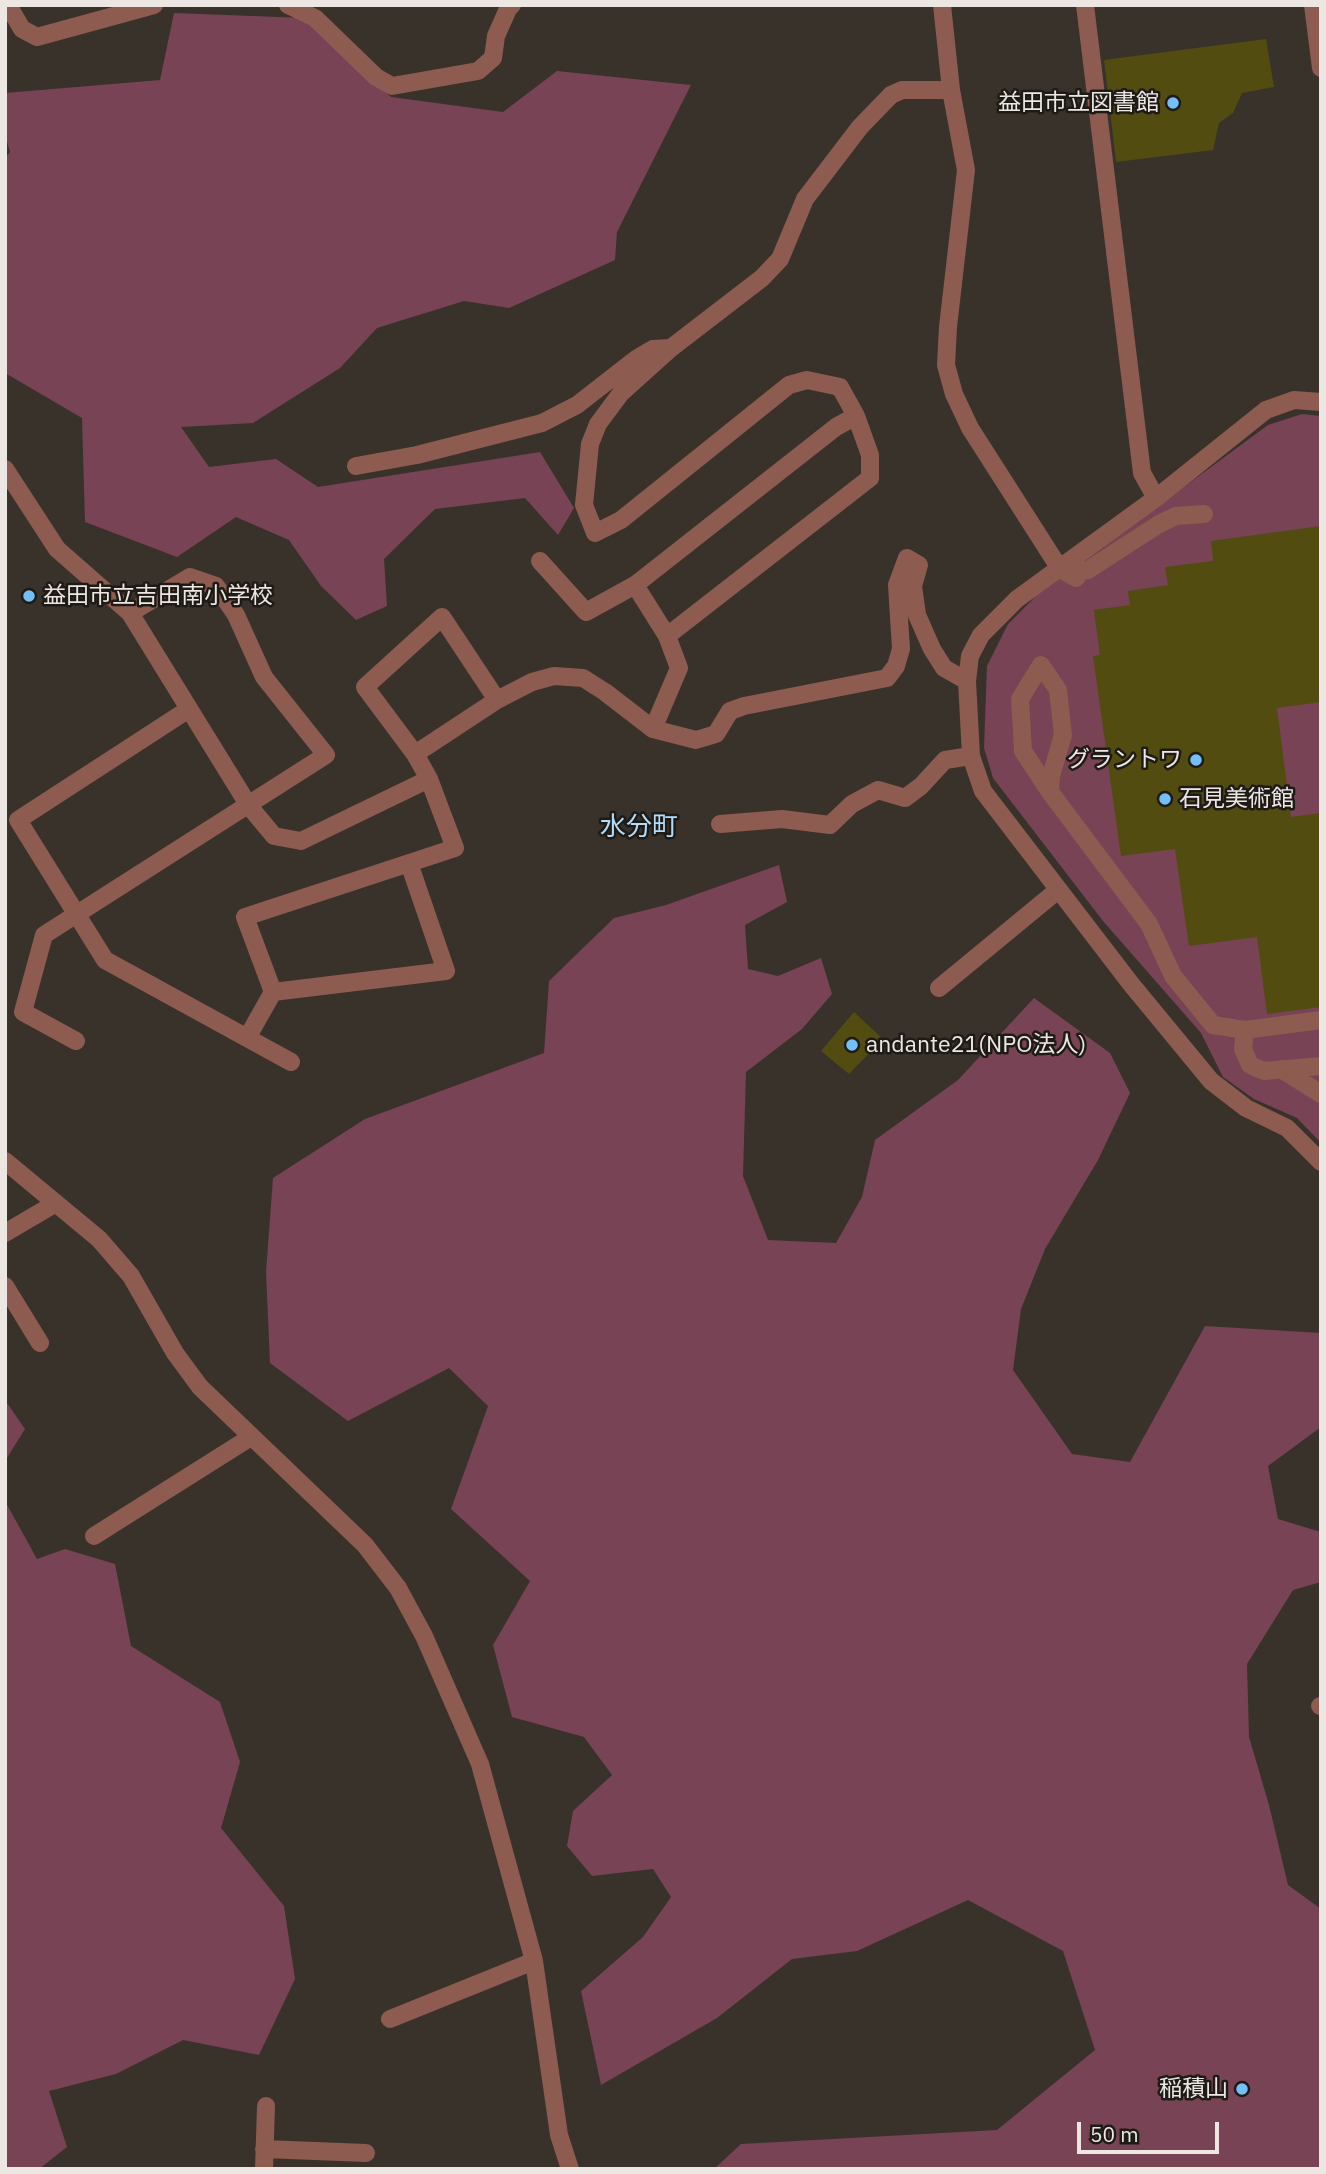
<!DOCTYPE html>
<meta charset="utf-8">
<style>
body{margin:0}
#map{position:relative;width:1326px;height:2174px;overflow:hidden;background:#39322b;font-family:"IBM Plex Sans",sans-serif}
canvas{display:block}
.frame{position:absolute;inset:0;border:7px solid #ece7e2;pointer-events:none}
.scale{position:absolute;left:1077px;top:2122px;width:142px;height:32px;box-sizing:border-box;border:4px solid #ece7e2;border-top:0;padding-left:9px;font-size:21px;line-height:24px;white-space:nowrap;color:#ece7e2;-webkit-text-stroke:5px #1e1b17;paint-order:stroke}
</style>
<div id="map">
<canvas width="1326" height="2174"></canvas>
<div class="frame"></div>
<div class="scale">50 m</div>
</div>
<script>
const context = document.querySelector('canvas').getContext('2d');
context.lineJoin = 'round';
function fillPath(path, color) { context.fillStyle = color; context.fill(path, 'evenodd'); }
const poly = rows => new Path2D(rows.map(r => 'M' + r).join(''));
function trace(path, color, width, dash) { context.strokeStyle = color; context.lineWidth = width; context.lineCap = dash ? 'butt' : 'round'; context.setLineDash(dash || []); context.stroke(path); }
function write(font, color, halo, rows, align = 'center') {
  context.font = font + ' "IBM Plex Sans","Noto Sans JP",sans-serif'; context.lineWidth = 5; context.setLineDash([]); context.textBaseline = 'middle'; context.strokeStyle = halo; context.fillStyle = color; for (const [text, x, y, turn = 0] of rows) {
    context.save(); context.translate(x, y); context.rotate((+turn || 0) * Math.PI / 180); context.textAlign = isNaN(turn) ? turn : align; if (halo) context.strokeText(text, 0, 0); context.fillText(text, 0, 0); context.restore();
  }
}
const green = poly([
 [174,13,305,18,391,97,503,112,557,71,691,85,617,232,615,260,509,308,464,301,377,328,340,368,253,423,181,427,209,467,276,459,318,487,540,452,574,508,558,535,525,498,435,509,384,559,387,606,356,620,321,586,289,540,236,517,177,557,85,522,82,418,5,373,5,158,10,152,5,135,5,93,160,80],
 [1302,414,1321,416,1321,1143,1297,1118,1254,1099,1223,1077,1201,1033,1103,921,993,778,984,748,987,666,1008,624,1036,596,1268,425],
 [779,865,787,902,745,925,748,969,778,976,821,958,832,994,802,1029,746,1072,743,1176,768,1240,836,1243,862,1197,875,1140,958,1080,1034,998,1110,1053,1130,1093,1098,1160,1045,1249,1021,1309,1013,1370,1072,1454,1130,1462,1205,1326,1321,1333,1321,1427,1268,1466,1278,1519,1321,1532,1321,1582,1293,1590,1247,1664,1249,1737,1269,1805,1288,1885,1321,1909,1321,2169,714,2169,741,2144,997,2130,1095,2050,1063,1951,968,1900,857,1951,792,1959,717,2018,601,2085,581,1991,643,1937,671,1897,653,1869,592,1876,567,1846,573,1811,612,1775,584,1737,512,1717,493,1645,530,1581,451,1509,488,1406,449,1368,348,1421,270,1363,266,1272,273,1178,365,1119,544,1053,549,981,614,918,666,905],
 [5,1400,25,1429,5,1461],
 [5,1501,37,1559,65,1549,115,1564,131,1646,220,1702,240,1762,221,1828,284,1906,295,1979,259,2055,183,2040,116,2074,49,2091,67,2147,39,2169,5,2169]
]);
const building = poly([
 [1266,39,1274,87,1242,93,1233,113,1219,123,1213,150,1116,162,1104,60],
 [1321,526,1321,702,1277,708,1291,817,1321,813,1321,1007,1267,1014,1257,937,1189,946,1175,849,1121,856,1093,656,1100,655,1094,610,1130,605,1128,591,1168,585,1165,567,1213,561,1211,541],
 [854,1012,883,1039,849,1074,821,1051]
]);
const minor = poly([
 [8,5,22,29,37,37,154,5],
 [288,5,315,18,376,77,392,86,478,71,493,58,496,36,508,9,512,5],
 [942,5,951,90,966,170,948,327,946,365,954,394,970,428,1060,569,1076,578,1080,571,1088,570,1159,524,1176,516,1204,514],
 [1085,5,1142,473,1156,498],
 [1313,5,1321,68],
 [1321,402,1294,400,1266,410,1156,498,1017,599,981,635,970,656,967,681,971,756,983,791,1131,984,1211,1081,1246,1108,1287,1128,1321,1162],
 [356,466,417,455,542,423,577,405,636,359,653,349,671,348],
 [5,469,57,549,130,613,249,806,274,836,301,841,429,779],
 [540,561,586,612,635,585,836,427,856,416],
 [635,585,667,636,679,668,653,729],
 [667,636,870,478,870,455,856,416,840,387,807,380,789,385,621,520,595,533,584,505,590,444,598,424,621,393,671,348,762,278,780,259,805,199,860,127,891,95,902,90,951,90],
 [189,709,18,820,105,960,291,1062],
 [415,754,497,700,532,682,554,676,583,678,605,692,653,729,696,740,716,734,730,711,744,706,887,678,896,666,901,649,897,585,907,558,919,565,913,586,917,615,932,649,944,668,967,681],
 [1050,792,1051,776,1063,735,1058,690,1041,665,1020,699,1023,751,1050,792,1149,924,1173,976,1213,1025,1245,1030,1321,1020],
 [720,824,782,819,830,825,852,804,878,790,905,798,921,786,945,760,971,756],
 [939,988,1058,890],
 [273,992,245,917,455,848,429,779,415,754,365,687,442,617,497,700],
 [1245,1030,1243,1049,1250,1065,1264,1071,1321,1066],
 [247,1038,273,992,446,971,409,863],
 [76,1041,23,1012,44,935,326,755,264,677,236,615,216,586,190,577,130,613],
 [1281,1069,1321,1094],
 [5,1161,99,1239,131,1276,175,1353,200,1387,365,1545,398,1588,424,1636,480,1764,534,1961,559,2135,570,2169],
 [5,1233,56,1203],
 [5,1286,40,1343],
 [94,1536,251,1437],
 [1320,1706,1321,1706],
 [390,2019,534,1961],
 [264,2149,366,2153],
 [264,2169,266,2106]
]);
const markers = [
 [1173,103,7,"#74c0f6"],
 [29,596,7,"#74c0f6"],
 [1196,760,7,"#74c0f6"],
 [1165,799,7,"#74c0f6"],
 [852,1045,7,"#74c0f6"],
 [1242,2089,7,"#74c0f6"]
];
const poiNames = [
 ["益田市立図書館",1159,103],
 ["益田市立吉田南小学校",43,596,"left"],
 ["グラントワ",1182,760],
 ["石見美術館",1179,799,"left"],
 ["andante21(NPO法人)",866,1045,"left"],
 ["稲積山",1228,2089]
];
const quarterNames = [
 ["水分町",639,827]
];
fillPath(green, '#774355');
fillPath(building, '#524c11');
trace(minor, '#8d5b4f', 18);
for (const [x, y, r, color] of markers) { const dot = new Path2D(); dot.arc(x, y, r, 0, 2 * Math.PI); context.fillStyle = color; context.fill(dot); trace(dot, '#1e1b17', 2.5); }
write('23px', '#ece7e2', '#1e1b17', poiNames, 'right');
write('26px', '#b3dbfa', '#1e1b17', quarterNames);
</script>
